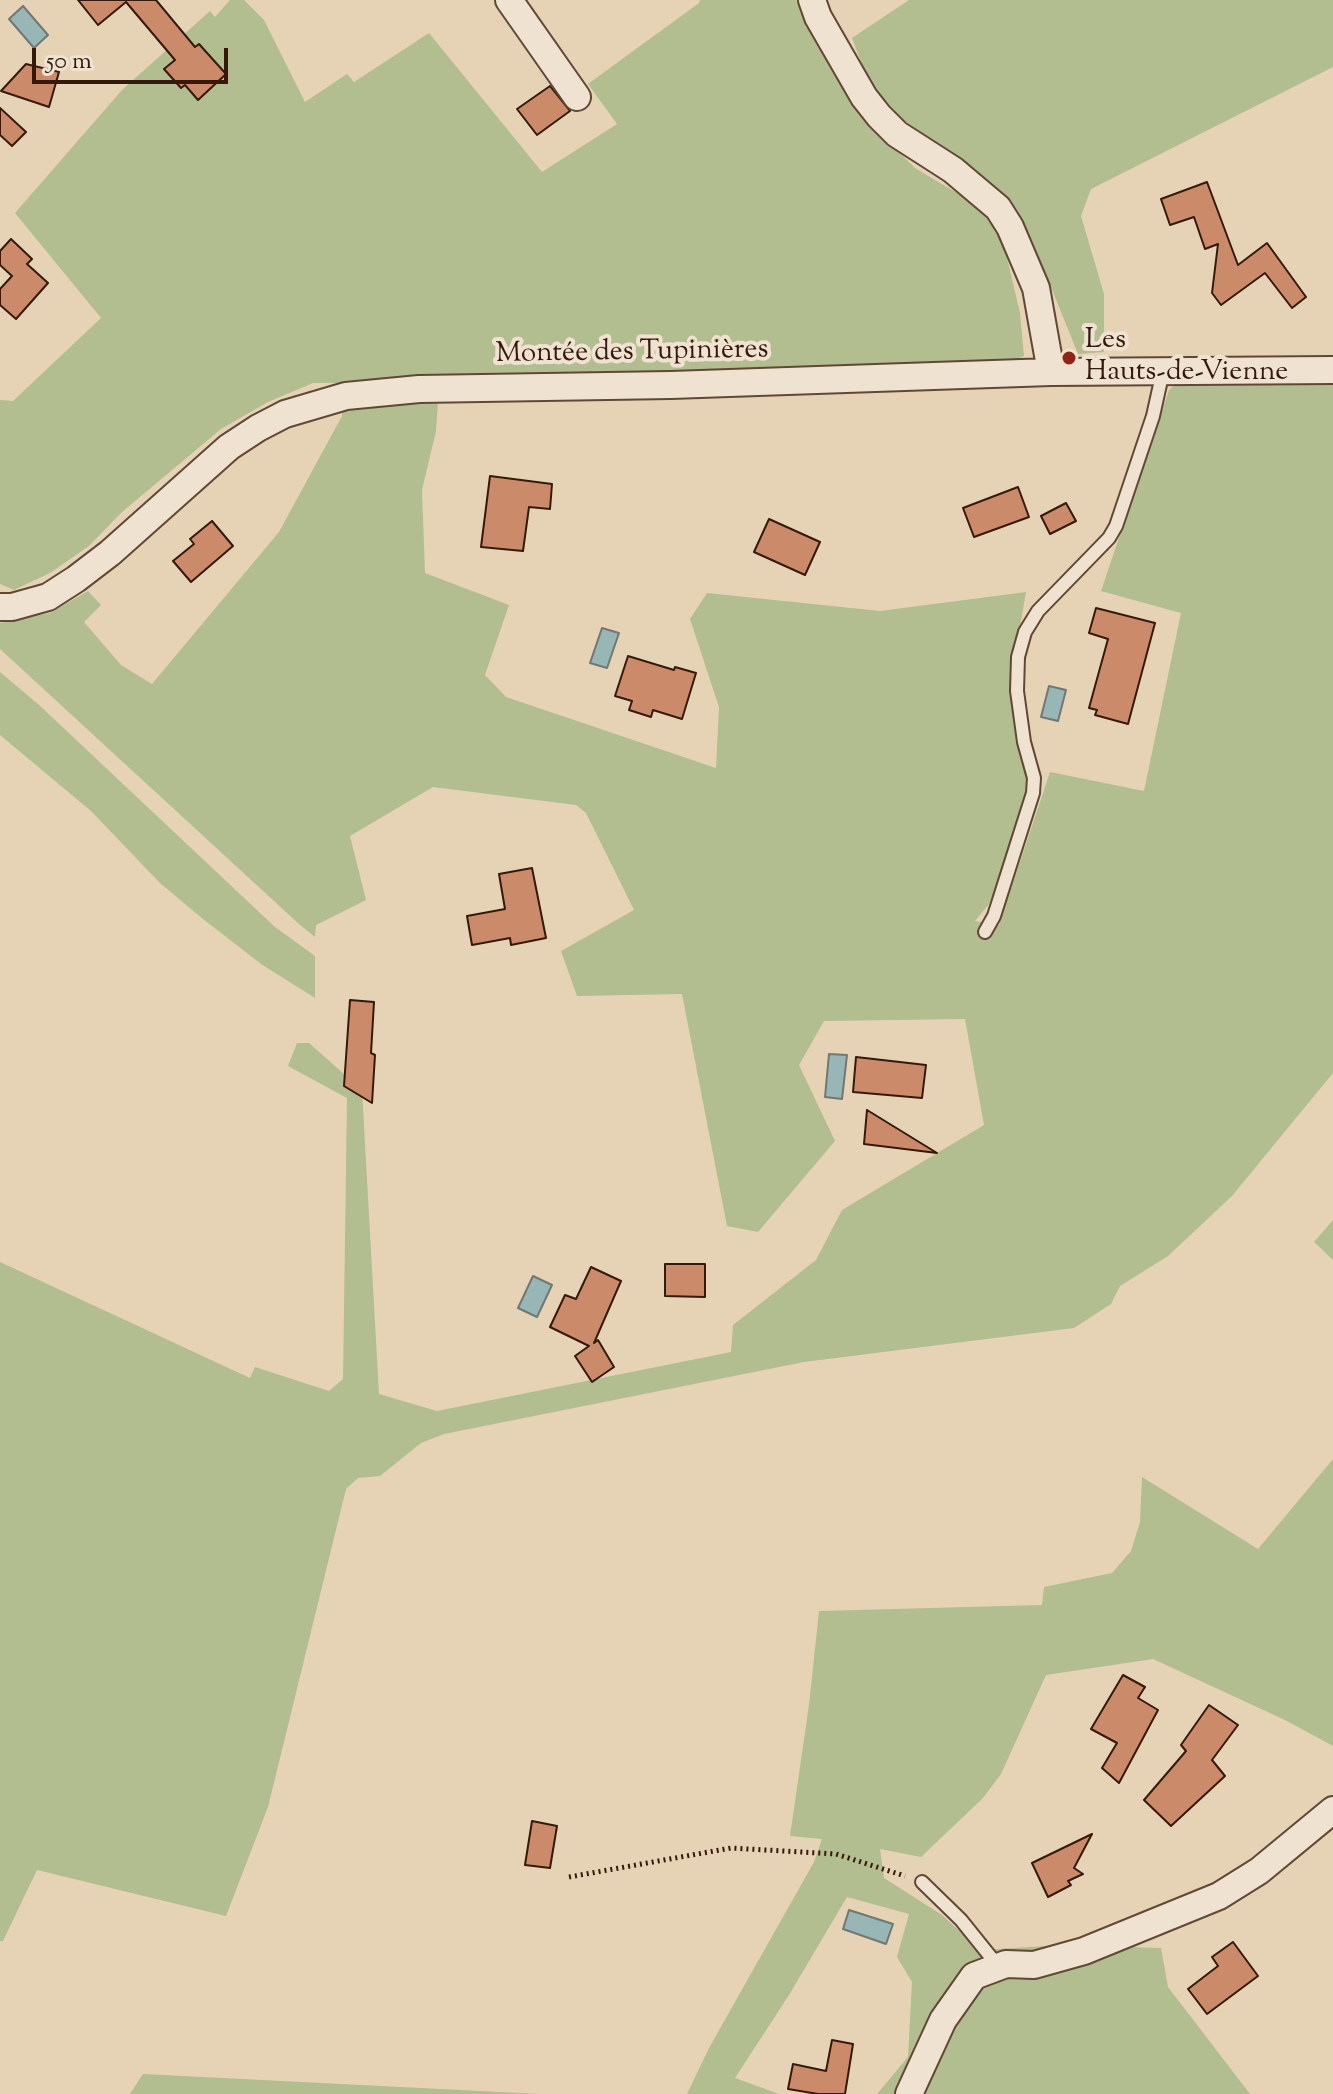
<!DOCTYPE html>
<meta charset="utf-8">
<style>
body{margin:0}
#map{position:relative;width:1333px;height:2094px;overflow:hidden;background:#e6d3b6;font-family:"Sorts Mill Goudy",serif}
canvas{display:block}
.scale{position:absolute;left:32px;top:48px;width:196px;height:36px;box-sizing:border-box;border:4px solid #35190a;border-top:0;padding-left:10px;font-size:24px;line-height:28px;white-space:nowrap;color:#35190a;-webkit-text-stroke:6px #efe2d0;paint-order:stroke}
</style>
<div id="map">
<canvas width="1333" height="2094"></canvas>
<div class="scale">50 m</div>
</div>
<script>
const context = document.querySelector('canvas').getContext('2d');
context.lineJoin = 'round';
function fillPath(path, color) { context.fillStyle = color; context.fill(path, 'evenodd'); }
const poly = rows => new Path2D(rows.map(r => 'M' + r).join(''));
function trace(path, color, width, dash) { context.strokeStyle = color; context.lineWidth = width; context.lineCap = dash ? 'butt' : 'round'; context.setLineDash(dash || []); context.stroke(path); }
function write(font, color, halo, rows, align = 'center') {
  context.font = font + ' "Sorts Mill Goudy",serif'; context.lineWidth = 8; context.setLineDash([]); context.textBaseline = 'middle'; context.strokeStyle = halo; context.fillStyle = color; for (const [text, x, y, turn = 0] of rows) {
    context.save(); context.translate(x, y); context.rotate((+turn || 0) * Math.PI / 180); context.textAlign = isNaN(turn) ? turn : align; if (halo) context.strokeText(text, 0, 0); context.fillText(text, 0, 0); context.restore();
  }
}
const green = poly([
 [230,0,244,0,264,20,305,102,347,74,354,82,429,33,542,172,617,124,588,84,699,3,700,0,796,0,825,55,887,140,915,168,969,200,993,222,1004,245,1020,313,1024,356,1013,361,701,374,502,373,420,376,359,383,313,383,268,402,221,429,122,512,89,546,50,573,14,590,0,584,0,400,13,401,101,318,15,213,122,90,210,11,215,17],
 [909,0,1333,0,1333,67,1091,189,1081,216,1104,294,1104,352,1078,354,1032,240,1006,202,974,168,892,112,871,88,852,38],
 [1177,383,1333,384,1333,1073,1232,1196,1168,1256,1120,1286,1111,1304,1074,1328,804,1362,444,1434,421,1443,380,1476,358,1478,346,1489,268,1807,226,1916,37,1870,3,1941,0,1941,0,1262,250,1378,255,1367,329,1391,343,1379,347,1098,288,1066,297,1043,309,1043,362,1090,379,1394,437,1411,731,1352,733,1325,816,1260,842,1210,984,1125,965,1019,824,1021,799,1065,835,1141,758,1232,727,1226,682,994,577,996,561,951,634,910,586,813,576,805,433,787,350,836,366,900,316,925,315,937,299,924,0,649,0,623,50,613,88,591,101,605,84,622,121,665,152,684,279,532,342,416,342,405,388,399,438,402,436,431,422,490,425,573,509,605,485,675,506,697,716,768,719,707,690,619,707,593,880,611,1026,592,1009,690,1028,784,1025,809,989,904,975,921,999,925,1050,772,1144,791,1181,613,1101,591,1169,390],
 [0,672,38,704,275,927,315,956,315,998,261,964,203,919,160,883,91,811,0,735],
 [1333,1220,1333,1260,1314,1242],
 [1333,1459,1333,1746,1285,1720,1153,1659,1046,1675,1001,1774,983,1798,921,1857,880,1849,884,1878,942,1915,980,1950,1063,1945,1161,1948,1168,1987,1250,2094,877,2094,908,2057,912,1982,897,1957,909,1914,847,1897,789,1995,735,2078,779,2094,687,2094,709,2048,814,1862,822,1839,790,1836,809,1705,819,1611,1042,1605,1044,1587,1112,1573,1131,1551,1140,1522,1142,1477,1258,1549],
 [143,2074,540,2094,130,2094]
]);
const water = poly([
 [23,6,48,35,34,48,9,19,23,6],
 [602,628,619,633,607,668,590,663,602,628],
 [1049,686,1066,690,1058,721,1041,717,1049,686],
 [829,1054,847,1055,842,1099,825,1097,829,1054],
 [533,1276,552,1285,537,1317,518,1308,533,1276],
 [849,1910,893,1924,886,1944,843,1929,849,1910]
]);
const building = poly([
 [78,0,156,0,195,47,199,44,226,74,198,100,185,85,181,88,164,69,175,60,126,2,98,25,78,0],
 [26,64,59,72,49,107,1,91,26,64],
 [550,86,570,111,537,135,517,109,550,86],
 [0,108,26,132,12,146,0,135,0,108],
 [1207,182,1238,265,1267,243,1306,297,1292,308,1265,273,1221,305,1212,293,1218,244,1205,249,1194,217,1170,225,1161,199,1207,182],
 [11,239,32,259,27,264,48,283,16,319,0,305,0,289,12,276,0,265,0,251,11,239],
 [490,476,552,484,550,509,529,507,523,551,481,547,490,476],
 [1018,487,1029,517,974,537,963,508,1018,487],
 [1066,503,1076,521,1050,534,1041,516,1066,503],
 [769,519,820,542,805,575,754,552,769,519],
 [212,521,233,546,191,582,173,561,194,544,190,539,212,521],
 [1096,608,1155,623,1128,724,1095,715,1097,710,1089,708,1108,639,1089,633,1096,608],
 [628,656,674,670,675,667,696,673,682,719,653,710,651,717,629,710,632,701,615,696,628,656],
 [532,868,546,938,511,945,510,938,472,945,467,916,505,909,499,874,532,868],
 [350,1000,374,1002,371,1053,375,1055,372,1103,344,1086,350,1000],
 [856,1057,926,1065,922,1098,853,1092,856,1057],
 [867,1110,937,1153,864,1144,867,1110],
 [665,1264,705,1264,705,1297,665,1296,665,1264],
 [591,1267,621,1281,594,1343,598,1340,614,1367,592,1382,575,1356,589,1346,550,1327,565,1295,576,1299,591,1267],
 [1123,1675,1145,1687,1138,1698,1158,1710,1119,1783,1102,1768,1117,1743,1091,1729,1123,1675],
 [1209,1705,1238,1725,1212,1760,1225,1776,1171,1826,1144,1800,1186,1751,1181,1745,1209,1705],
 [532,1821,557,1826,550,1868,525,1865,532,1821],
 [1092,1834,1074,1868,1083,1874,1068,1881,1071,1885,1048,1897,1032,1863,1092,1834],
 [1233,1942,1258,1976,1207,2014,1188,1989,1218,1966,1212,1957,1233,1942],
 [832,2040,853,2044,845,2094,818,2094,788,2089,793,2064,826,2071,832,2040]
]);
const path = poly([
 [569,1877,731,1848,836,1854,905,1876]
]);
const service = poly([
 [985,932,994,916,1033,793,1034,778,1024,742,1017,691,1018,657,1025,632,1038,611,1109,538,1116,526,1153,416,1163,371],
 [922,1882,961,1920,998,1966]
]);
const minor = poly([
 [509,0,577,97],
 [812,0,818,17,864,97,879,116,897,134,953,170,998,208,1010,227,1036,288,1051,372],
 [0,607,12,607,48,597,76,579,110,553,229,447,258,428,285,414,346,396,419,389,671,385,1051,372,1333,370],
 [909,2094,943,2020,974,1976,1006,1964,1034,1965,1084,1951,1219,1896,1259,1871,1333,1810]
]);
const markers = [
 [1069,358,8,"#8f2418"]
];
const poiNames = [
 ["Les",1085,342],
 ["Hauts-de-Vienne",1085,374]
];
const streetNames = [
 ["Montée des Tupinières",632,354,-1]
];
fillPath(green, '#b2bd90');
fillPath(water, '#99b6b7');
trace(water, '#717772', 2);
fillPath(building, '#cb8b6a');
trace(building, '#35190a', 2);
trace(service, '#614835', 16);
trace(minor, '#614835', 30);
trace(path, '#35190a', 5, [2, 4]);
trace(service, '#efe2d0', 12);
trace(minor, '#efe2d0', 26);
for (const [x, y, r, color] of markers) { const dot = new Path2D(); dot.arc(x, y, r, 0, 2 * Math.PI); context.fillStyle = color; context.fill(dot); trace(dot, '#efe2d0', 3); }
write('28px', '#35190a', '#efe2d0', poiNames, 'left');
write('28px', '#35190a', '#efe2d0', streetNames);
</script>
